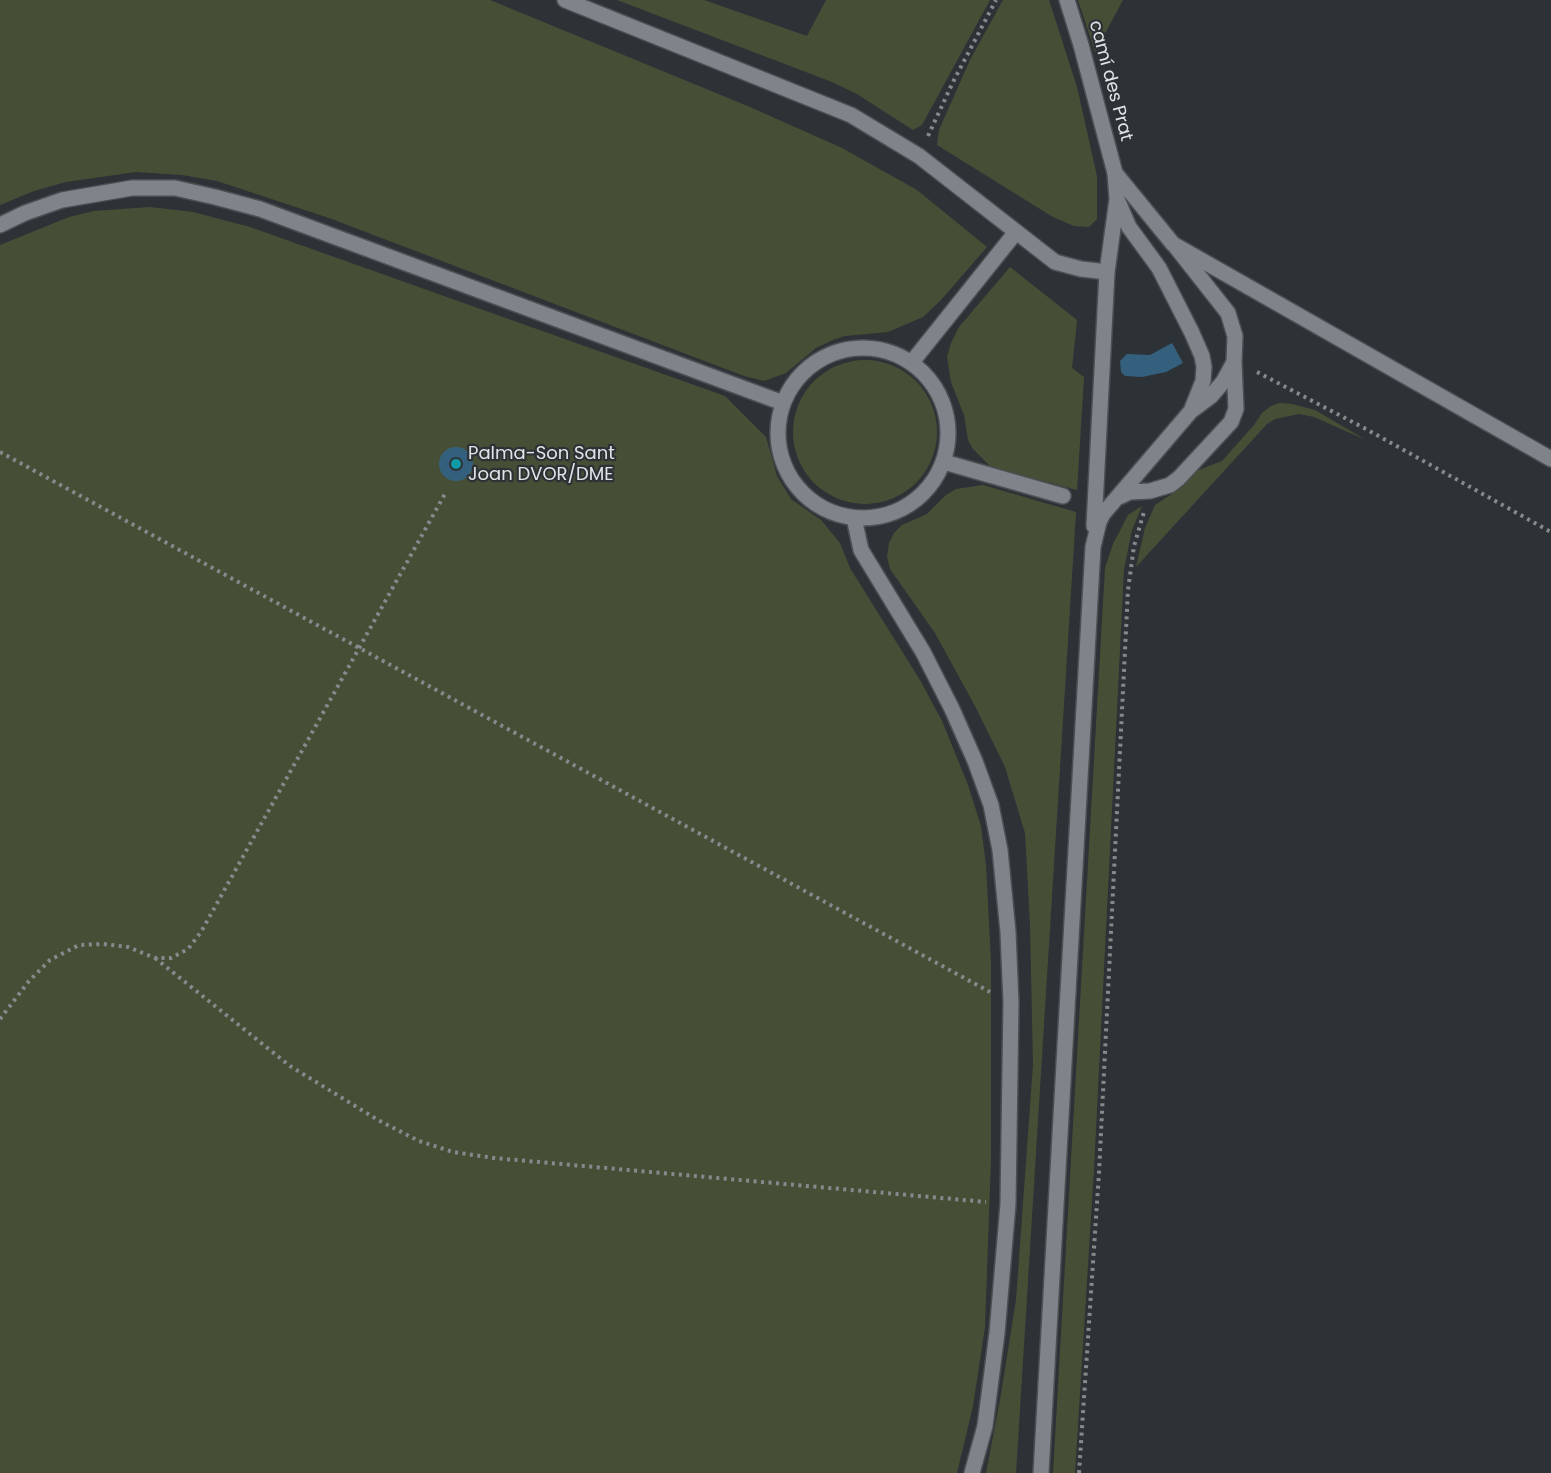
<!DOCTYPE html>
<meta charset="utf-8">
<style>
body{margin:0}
canvas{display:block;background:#2c3236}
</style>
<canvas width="1551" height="1473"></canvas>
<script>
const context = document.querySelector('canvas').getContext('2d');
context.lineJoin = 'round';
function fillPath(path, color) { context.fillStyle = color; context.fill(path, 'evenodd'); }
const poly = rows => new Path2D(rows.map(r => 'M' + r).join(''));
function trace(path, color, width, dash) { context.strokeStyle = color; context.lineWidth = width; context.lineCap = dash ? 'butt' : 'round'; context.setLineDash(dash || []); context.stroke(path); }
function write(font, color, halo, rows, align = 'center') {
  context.font = font + ' Poppins,sans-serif'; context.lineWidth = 4.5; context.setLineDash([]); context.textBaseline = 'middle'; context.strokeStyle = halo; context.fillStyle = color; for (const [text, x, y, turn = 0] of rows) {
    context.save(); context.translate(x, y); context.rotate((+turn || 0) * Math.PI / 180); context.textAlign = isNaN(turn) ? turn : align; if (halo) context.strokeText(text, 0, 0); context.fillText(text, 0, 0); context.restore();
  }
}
const green = poly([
 [0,0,490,0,750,107,842,148,917,190,987,247,941,300,923,317,888,332,845,336,833,340,816,348,786,373,764,381,744,376,329,218,217,181,182,175,136,172,66,182,34,191,0,205],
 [617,0,704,0,807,36,826,0,990,0,922,125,913,130,857,94,832,82],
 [1003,0,1049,0,1077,87,1097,176,1097,219,1089,227,1074,226,1053,217,937,145,939,130,970,60],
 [1078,0,1123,0,1095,52],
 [150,207,193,212,250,227,725,396,766,437,777,476,791,499,821,520,840,543,850,568,920,680,942,721,968,785,981,826,986,865,991,961,991,1160,985,1327,973,1406,957,1473,0,1473,0,245,69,217,94,211],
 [1010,267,1077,320,1072,368,1084,377,1077,490,991,467,973,449,968,440,964,415,951,382,947,357,951,343,959,327],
 '793 432a72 72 0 1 1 144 0a72 72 0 1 1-144 0Z',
 [1280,403,1292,404,1315,410,1366,440,1314,417,1299,414,1275,419,1267,424,1136,567,1145,528,1155,505,1182,487,1196,471,1222,461,1254,425,1262,413,1271,406],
 [983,485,1076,512,1016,1473,986,1473,1000,1400,1016,1300,1033,1065,1030,924,1025,833,1005,767,975,706,935,633,890,569,887,556,889,543,894,533,902,525,927,514,946,495,956,489],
 [1142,506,1132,530,1124,569,1094,1169,1075,1473,1053,1473,1105,568,1113,544,1128,515]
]);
const building = poly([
 [1172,343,1183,363,1166,372,1142,377,1125,376,1121,372,1120,361,1127,354,1150,355],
 '439 464a17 17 0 1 1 34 0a17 17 0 1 1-34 0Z'
]);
const path = poly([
 [928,136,953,82,996,0],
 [1257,372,1366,429,1551,532],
 [0,452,990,992],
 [155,958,290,1066,378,1120,419,1141,453,1152,494,1158,986,1202],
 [0,1019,29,981,50,960,79,945,103,944,128,947,155,958,171,958,188,949,201,932,446,492],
 [1079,1473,1099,1173,1128,590,1134,546,1144,512]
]);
const service = poly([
 [1117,199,1129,227,1159,268,1192,333,1202,356,1204,367,1203,381,1191,411],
 [0,225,25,213,62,200,132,188,175,188,215,197,260,209,783,403],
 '778 433a85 85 0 1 1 170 0a85 85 0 1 1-170 0Z',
 [912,362,1016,232],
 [944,462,1063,496],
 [1119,497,1130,492,1150,491,1170,485,1179,478,1231,422,1236,409,1234,362],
 [854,518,861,550,923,652,952,709,975,761,991,805,1000,850,1008,932,1011,1003,1008,1204,997,1333,985,1426,972,1473],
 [1094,526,1107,272,1117,199,1115,173],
 [1041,1473,1093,547,1099,522,1103,514,1191,411,1211,396,1223,382,1234,362,1235,336,1228,313,1176,247]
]);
const minor = poly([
 [565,0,851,115,919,156,1055,262,1081,269,1107,272],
 [1067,0,1081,45,1115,173,1173,244,1551,459]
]);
const markers = [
 [456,464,6,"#0f9aa8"]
];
const streetNames = [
 ["camí des Prat",1110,81,75]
];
const poiNames = [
 ["Palma-Son Sant",468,454],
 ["Joan DVOR/DME",468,475]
];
fillPath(green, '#464f36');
fillPath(building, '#34607e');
trace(service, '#4a4f52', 18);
trace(minor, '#4a4f52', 18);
trace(path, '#858a8d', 4, [3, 4.5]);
trace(service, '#7e8489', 15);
trace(minor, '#7e8489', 15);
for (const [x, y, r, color] of markers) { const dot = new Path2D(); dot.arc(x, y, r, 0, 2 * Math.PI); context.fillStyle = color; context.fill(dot); trace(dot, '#2c3236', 2); }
write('18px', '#e1e4e7', '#2c3236', streetNames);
write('18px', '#e1e4e7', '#2c3236', poiNames, 'left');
</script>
